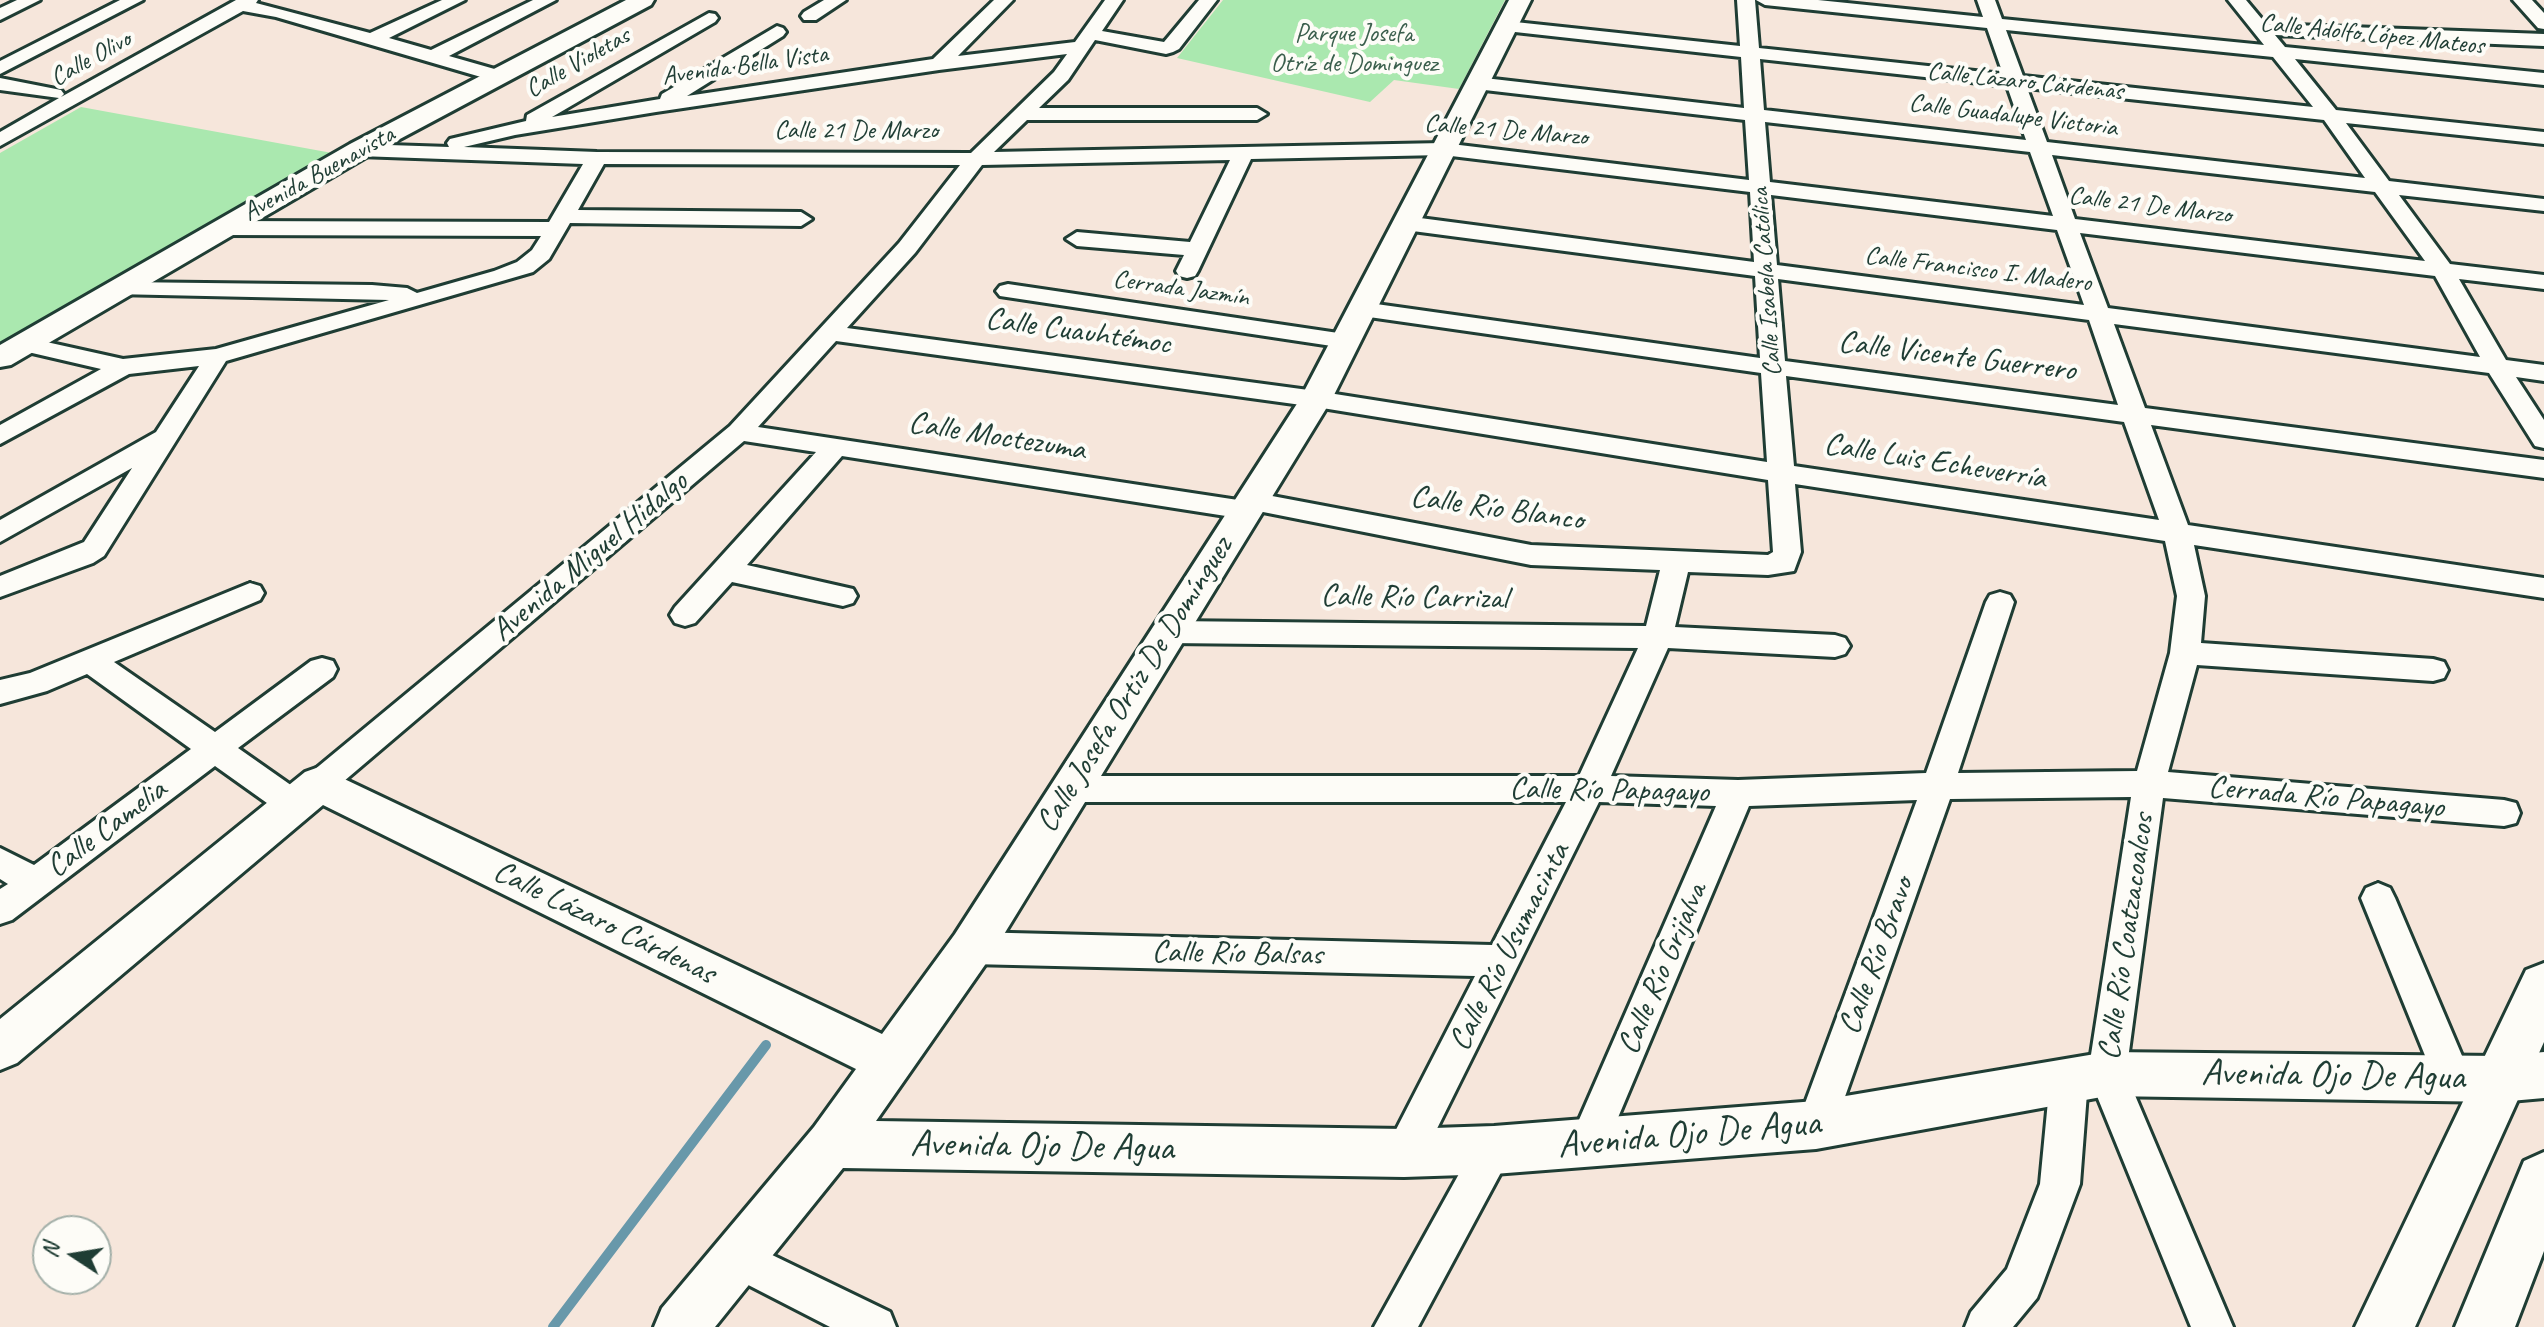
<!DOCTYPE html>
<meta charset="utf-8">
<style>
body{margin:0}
#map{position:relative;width:2544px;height:1327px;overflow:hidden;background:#f6e6db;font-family:Caveat,sans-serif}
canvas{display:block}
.north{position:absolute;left:32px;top:1215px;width:80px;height:80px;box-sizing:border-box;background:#fdfcf7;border:2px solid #a4b0a9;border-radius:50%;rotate:282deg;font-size:22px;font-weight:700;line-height:32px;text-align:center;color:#1f3d34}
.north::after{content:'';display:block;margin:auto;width:28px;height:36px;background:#1f3d34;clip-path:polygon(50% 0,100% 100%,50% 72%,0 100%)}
</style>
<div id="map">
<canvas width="2544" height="1327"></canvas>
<div class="north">N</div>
</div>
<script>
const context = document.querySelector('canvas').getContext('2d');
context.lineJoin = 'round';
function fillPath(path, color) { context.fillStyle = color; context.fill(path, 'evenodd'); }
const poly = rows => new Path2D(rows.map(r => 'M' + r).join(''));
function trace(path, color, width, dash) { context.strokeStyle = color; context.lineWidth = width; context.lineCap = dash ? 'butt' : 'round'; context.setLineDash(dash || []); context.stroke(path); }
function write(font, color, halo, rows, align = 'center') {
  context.font = font + ' Caveat,sans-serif'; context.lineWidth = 8; context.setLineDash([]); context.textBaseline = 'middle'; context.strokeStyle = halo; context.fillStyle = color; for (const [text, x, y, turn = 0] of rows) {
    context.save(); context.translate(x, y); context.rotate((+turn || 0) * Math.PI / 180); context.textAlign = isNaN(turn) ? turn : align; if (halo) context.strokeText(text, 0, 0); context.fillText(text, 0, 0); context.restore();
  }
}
const green = poly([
 [1223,0,1505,0,1459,89,1394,80,1370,102,1177,58],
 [81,107,332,153,143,268,0,349,0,153]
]);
const stream = poly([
 [553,1327,766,1045]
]);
const minor = poly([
 [17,0,40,0,0,20,0,8,17,0],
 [120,0,143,0,0,74,0,61,120,0],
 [236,0,258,0,256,3,370,33,442,0,465,0,389,38,431,50,533,0,556,0,449,56,505,72,508,76,505,80,498,82,276,17,243,11,0,146,0,132,59,98,0,90,0,78,61,90,64,94,61,97,236,0],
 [824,0,846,0,816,20,804,20,801,16,804,12,824,0],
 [994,0,1013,0,958,56,1075,42,1105,0,1123,0,1102,31,1164,42,1199,0,1217,0,1179,49,1173,52,1166,54,1095,40,1068,80,1039,108,1257,108,1267,114,1257,120,1027,120,994,152,1443,143,1749,180,1745,120,1476,89,1466,83,1476,77,1744,108,1741,57,1506,31,1497,26,1506,21,1740,46,1737,0,1755,0,1759,48,2003,74,1987,28,1765,5,1756,0,1818,0,1983,17,1977,0,1995,0,2002,19,2264,45,2228,0,2246,0,2266,24,2544,34,2544,46,2275,35,2285,47,2544,73,2544,85,2295,59,2336,110,2544,132,2544,144,2346,123,2389,181,2544,199,2544,211,2399,195,2450,264,2544,275,2544,289,2459,279,2506,360,2544,365,2544,381,2516,377,2544,420,2544,448,2535,446,2489,373,2114,324,2145,408,2544,460,2544,478,2151,425,2188,525,2544,578,2544,598,2194,545,2205,596,2201,643,2433,659,2444,662,2448,670,2444,678,2433,681,2197,665,2168,772,2504,800,2516,803,2520,813,2516,823,2504,826,2163,798,2126,1074,2233,1327,2191,1327,2088,1074,2131,797,1950,799,1835,1125,1830,1138,1816,1144,1802,1138,1797,1125,1917,800,1749,806,1601,1158,1587,1164,1573,1158,1568,1145,1716,806,1599,802,1418,1167,1404,1172,1390,1167,1384,1153,1475,976,971,964,959,959,953,948,959,937,971,932,1492,945,1566,802,1069,802,1058,798,1053,789,1058,780,1069,776,1579,776,1638,648,1169,643,1159,640,1154,632,1159,624,1169,621,1646,626,1660,570,1531,565,1258,511,1255,517,1245,519,842,456,747,565,853,589,857,596,853,603,843,606,732,582,695,623,685,626,675,623,670,615,675,607,816,452,744,441,330,793,319,797,308,793,303,784,308,775,730,426,899,243,960,165,604,164,578,210,801,212,812,219,801,226,570,223,549,259,533,272,226,361,104,556,93,563,0,597,0,576,84,542,132,468,0,542,0,520,156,432,199,366,129,374,0,444,0,425,101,369,15,349,12,344,15,339,24,337,123,359,216,349,389,300,114,294,110,289,114,284,122,282,372,285,407,288,417,293,494,271,517,262,532,250,541,236,225,235,214,228,225,221,549,222,583,164,359,156,349,150,359,144,449,147,447,143,450,139,526,121,527,115,709,13,715,14,718,18,715,22,552,117,660,99,662,94,777,26,783,28,786,32,783,36,687,96,933,59,994,0],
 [2006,30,2273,57,2313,107,2023,76,2006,30],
 [1067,54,1054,72,971,153,597,152,464,147,515,135,656,112,939,70,1067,54],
 [1760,59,2007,86,2026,140,1764,110,1760,59],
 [2027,88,2324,120,2365,178,2047,142,2027,88],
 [1765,122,2030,152,2053,216,1770,182,1765,122],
 [1443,155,1750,192,1754,262,1405,216,1394,223,1405,230,1755,276,1760,358,1362,302,1354,304,1350,309,1354,314,1362,316,1761,373,1767,462,1316,391,847,328,915,253,982,165,1230,160,1190,242,1077,232,1066,239,1077,246,1184,255,1176,271,1179,276,1187,278,1195,276,1198,271,1251,159,1443,155],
 [2052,155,2375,192,2425,261,2075,219,2052,155],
 [1771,195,2057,230,2084,305,1777,265,1771,195],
 [2080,233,2435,276,2480,357,2108,308,2080,233],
 [1778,279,2089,320,2118,405,1785,361,1778,279],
 [836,341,1316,407,1768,480,1773,552,1768,555,1531,545,1251,492,1241,495,1238,500,758,427,836,341],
 [1786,376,2124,422,2159,520,1794,466,1786,376],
 [1795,484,2165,541,2177,596,2170,653,2137,771,1958,773,2014,602,2010,595,2000,592,1990,595,1986,602,1926,773,1738,780,1611,776,1668,648,1835,657,1845,654,1850,646,1845,638,1835,635,1675,627,1688,572,1768,575,1794,571,1801,552,1795,484],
 [2513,0,2532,0,2544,13,2544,29,2538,28,2513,0],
 [1008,284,1345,334,1354,336,1357,341,1354,346,1345,348,1000,296,996,291,1000,286,1008,284],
 [250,583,260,586,264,593,260,600,114,662,215,732,311,661,322,658,333,661,337,669,333,677,238,748,305,795,309,804,305,813,293,817,281,813,215,766,12,920,0,924,0,889,8,884,0,879,0,848,34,865,191,749,87,674,47,691,0,704,0,680,30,673,250,583],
 [2378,883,2390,888,2395,898,2471,1077,2465,1090,2452,1095,2439,1090,2361,898,2366,888,2378,883],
 [2069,1062,2082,1067,2088,1080,2080,1184,2043,1283,2037,1298,2013,1327,1965,1327,1971,1312,2007,1269,2040,1184,2050,1080,2056,1067,2069,1062],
 [1494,1131,1508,1136,1513,1150,1418,1327,1374,1327,1480,1136,1494,1131],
 [737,1238,890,1312,896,1327,830,1327,723,1272,717,1258,723,1244,737,1238]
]);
const tertiary = poly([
 [626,0,654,0,651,5,368,156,11,365,0,367,0,345,350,144,626,0],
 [1509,0,1531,0,1332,399,987,962,876,1121,1404,1129,1494,1126,1816,1101,2107,1052,2499,1056,2544,1052,2544,1098,2499,1102,2107,1096,1816,1149,1494,1174,1404,1177,843,1168,715,1327,654,1327,662,1308,814,1127,856,1069,323,805,17,1063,0,1070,0,1019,305,772,319,767,882,1034,955,934,1300,399,1509,0]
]);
const secondary = poly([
 [2544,963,2544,1042,2415,1327,2355,1327,2526,970,2544,963],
 [2544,1152,2544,1251,2515,1327,2455,1327,2524,1161,2544,1152]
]);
const farParknames = [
 ["Parque Josefa",1354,34],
 ["Otríz de Dominguez",1354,64]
];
const farStreetnames = [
 ["Calle Adolfo López Mateos",2372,35,6],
 ["Calle Olivo",91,59,-29],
 ["Calle Violetas",578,63,-30],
 ["Avenida Bella Vista",745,66,-8],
 ["Calle Lázaro Cárdenas",2025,82,6],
 ["Calle Guadalupe Victoria",2013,116,7],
 ["Calle 21 De Marzo",856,131],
 ["Calle 21 De Marzo",1506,131,5],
 ["Avenida Buenavista",319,174,-29],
 ["Calle 21 De Marzo",2150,206,7],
 ["Calle Francisco I. Madero",1978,270,7],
 ["Calle Isabela Católica",1767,282,-94],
 ["Cerrada Jazmín",1181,289,8]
];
const streetNames = [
 ["Calle Cuauhtémoc",1078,332,8],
 ["Calle Vicente Guerrero",1957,357,7],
 ["Calle Moctezuma",997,437,9],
 ["Calle Luis Echeverría",1935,462,9],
 ["Calle Río Blanco",1497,509,8],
 ["Avenida Miguel Hidalgo",590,557,-40],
 ["Calle Río Carrizal",1414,598,1],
 ["Calle Josefa Ortiz De Domínguez",1135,685,-58],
 ["Calle Río Papagayo",1609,791,1],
 ["Cerrada Río Papagayo",2326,798,5],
 ["Calle Camelia",107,829,-37],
 ["Calle Lázaro Cárdenas",604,923,26],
 ["Calle Río Coatzacoalcos",2127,937,-82],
 ["Calle Río Usumacinta",1510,947,-63],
 ["Calle Río Balsas",1237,954,1],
 ["Calle Río Bravo",1877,956,-70],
 ["Calle Río Grijalva",1663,969,-67]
];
const nearStreetnames = [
 ["Avenida Ojo De Agua",2333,1076,1],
 ["Avenida Ojo De Agua",1689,1135,-5],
 ["Avenida Ojo De Agua",1042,1147,1]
];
fillPath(green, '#aae8af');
trace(stream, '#6898aa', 10);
trace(minor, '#1f3d34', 6);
trace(tertiary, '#1f3d34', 6);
trace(secondary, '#1f3d34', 6);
fillPath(minor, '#fdfcf7');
fillPath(tertiary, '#fdfcf7');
fillPath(secondary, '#fdfcf7');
write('26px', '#3b5f4d', '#fdfcf7', farParknames);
write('26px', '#1f3d34', '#fdfcf7', farStreetnames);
write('32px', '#1f3d34', '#fdfcf7', streetNames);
write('38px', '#1f3d34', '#fdfcf7', nearStreetnames);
</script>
